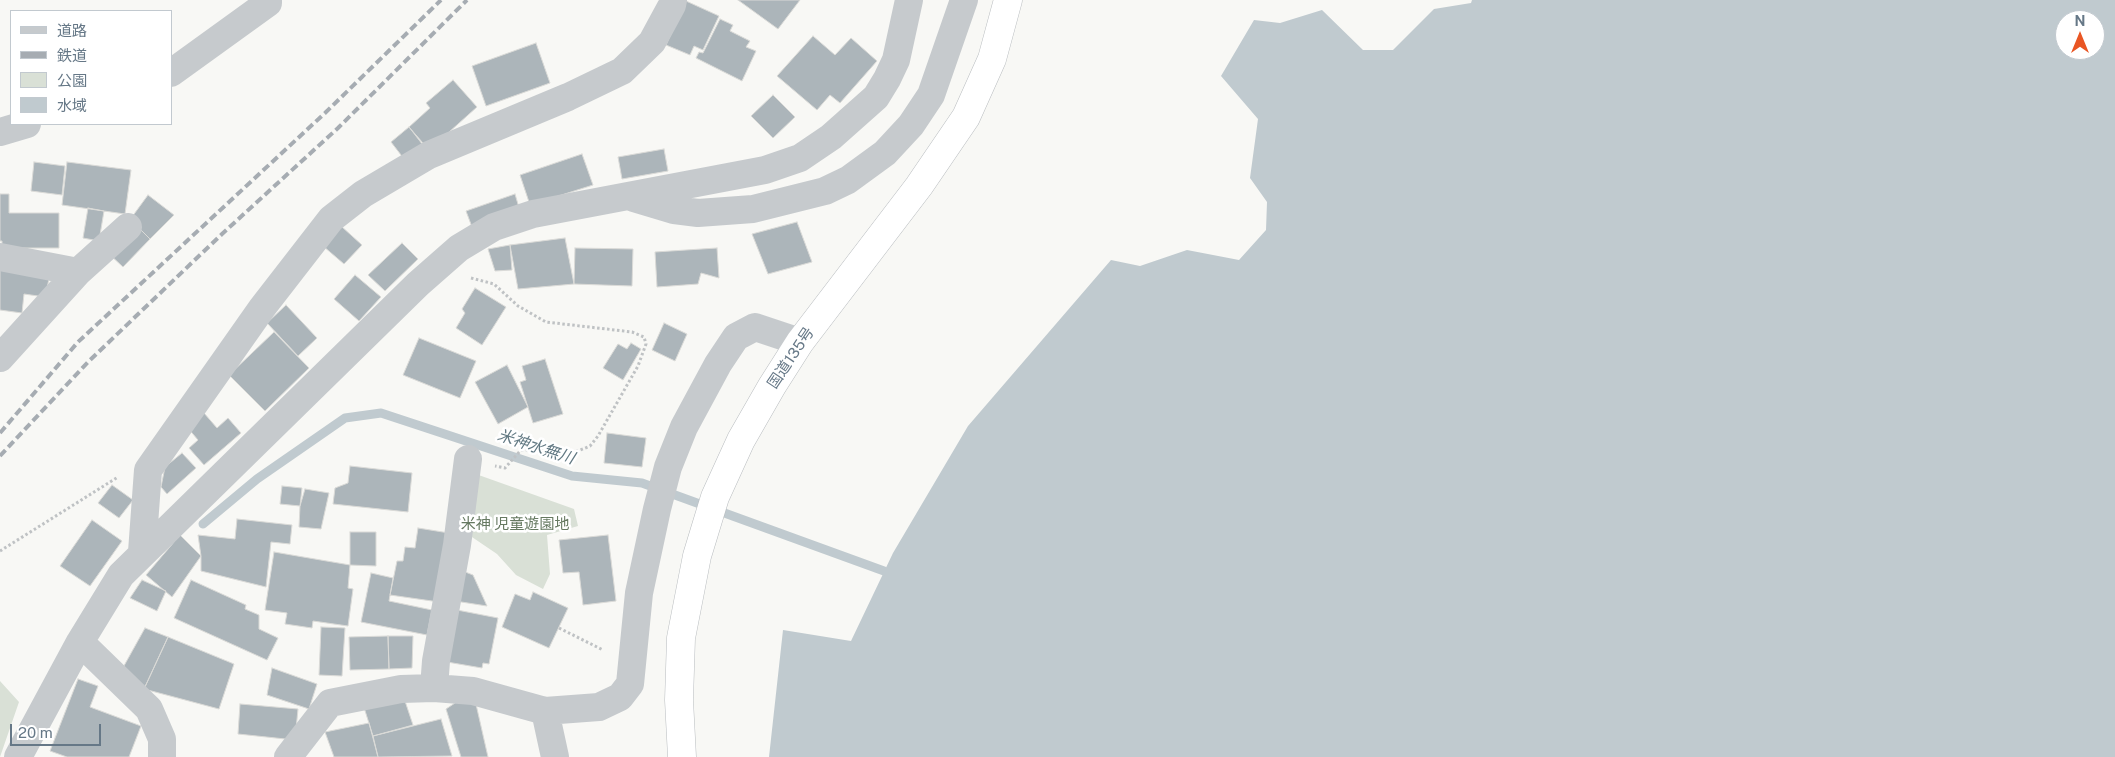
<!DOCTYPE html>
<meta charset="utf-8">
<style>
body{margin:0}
#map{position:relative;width:2115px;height:757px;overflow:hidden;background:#f8f8f5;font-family:"Public Sans","Noto Sans JP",sans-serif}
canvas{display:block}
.legend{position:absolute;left:10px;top:10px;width:162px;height:115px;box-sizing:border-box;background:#fff;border:1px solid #c2c9cf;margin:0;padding:6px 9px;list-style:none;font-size:15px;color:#667887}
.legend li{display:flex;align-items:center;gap:10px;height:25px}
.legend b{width:25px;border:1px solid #c2c9cf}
.north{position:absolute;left:2055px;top:10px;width:50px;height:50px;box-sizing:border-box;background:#fff;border:1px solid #c2c9cf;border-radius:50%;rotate:0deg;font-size:14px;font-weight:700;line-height:20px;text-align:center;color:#667887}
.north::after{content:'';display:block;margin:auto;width:18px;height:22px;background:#e95624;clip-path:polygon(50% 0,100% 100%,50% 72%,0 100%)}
.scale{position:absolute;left:10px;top:724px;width:91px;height:22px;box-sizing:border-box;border:2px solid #667887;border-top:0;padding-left:6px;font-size:15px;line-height:18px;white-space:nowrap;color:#667887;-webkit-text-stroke:4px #fff;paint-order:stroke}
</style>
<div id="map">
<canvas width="2115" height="757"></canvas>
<ul class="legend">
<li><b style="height:6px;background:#c6cacd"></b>道路</li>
<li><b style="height:6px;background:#a6acb2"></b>鉄道</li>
<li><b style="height:14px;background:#d9e0d6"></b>公園</li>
<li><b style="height:14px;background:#c0cacf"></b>水域</li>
</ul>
<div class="north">N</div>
<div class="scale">20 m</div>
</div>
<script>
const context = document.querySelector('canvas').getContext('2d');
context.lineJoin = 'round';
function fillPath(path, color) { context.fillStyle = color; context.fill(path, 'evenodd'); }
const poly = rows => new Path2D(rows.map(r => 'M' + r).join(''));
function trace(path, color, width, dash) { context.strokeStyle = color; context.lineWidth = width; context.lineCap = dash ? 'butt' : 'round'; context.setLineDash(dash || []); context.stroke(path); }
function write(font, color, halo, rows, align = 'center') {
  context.font = font + ' "Public Sans","Noto Sans JP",sans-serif'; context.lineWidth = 5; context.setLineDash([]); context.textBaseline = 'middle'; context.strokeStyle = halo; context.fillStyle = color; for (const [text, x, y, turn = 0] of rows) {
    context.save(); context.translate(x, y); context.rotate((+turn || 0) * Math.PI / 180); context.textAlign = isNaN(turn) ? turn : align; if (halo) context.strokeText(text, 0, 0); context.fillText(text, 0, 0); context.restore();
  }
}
const green = poly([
 [473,473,574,509,578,526,547,535,550,574,543,589,516,575,497,554,466,533],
 [0,681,19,702,0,757]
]);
const water = poly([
 [1472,0,2115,0,2115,757,769,757,783,630,851,641,893,553,968,426,1111,260,1140,266,1187,250,1239,260,1266,230,1267,202,1250,178,1258,119,1221,76,1254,20,1280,23,1322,10,1363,50,1393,50,1434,9,1471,3],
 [2065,20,2095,20,2095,50,2065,50]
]);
const stream = poly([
 [203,524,257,479,345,418,381,413,572,476,642,483,884,571]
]);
const building = poly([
 [738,0,800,0,778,29,738,0],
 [686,1,719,16,703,50,694,46,690,55,666,45,686,1],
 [720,19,733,25,730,31,750,41,746,47,756,51,742,81,696,58,699,52,703,53,720,19],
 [813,36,835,55,851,38,877,61,840,103,830,95,817,110,777,76,813,36],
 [536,43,550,83,486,106,472,66,536,43],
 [453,80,477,107,429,150,409,127,430,108,426,103,453,80],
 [773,95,795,117,773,138,751,116,773,95],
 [409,127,426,149,408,164,391,142,409,127],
 [664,149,668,171,622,179,618,157,664,149],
 [582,154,593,185,530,205,520,175,582,154],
 [34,162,65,166,62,195,31,191,34,162],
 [67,162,131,170,125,214,62,205,67,162],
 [0,194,9,194,9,213,59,213,59,248,2,248,2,241,0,241,0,194],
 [515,194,520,211,472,227,466,211,515,194],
 [148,195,174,215,150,239,135,224,129,221,148,195],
 [88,208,104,211,99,241,83,238,88,208],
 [797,222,812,262,768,274,752,234,797,222],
 [135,224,150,239,123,267,107,252,135,224],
 [341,226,362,245,344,264,323,246,341,226],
 [565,238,574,284,518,289,510,245,565,238],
 [402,243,418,259,385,291,368,275,402,243],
 [510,245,512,270,495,271,488,249,510,245],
 [575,248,633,249,632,286,574,284,575,248],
 [717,248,719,278,701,273,698,284,657,287,655,252,717,248],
 [0,270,49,279,45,297,24,294,22,313,0,310,0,270],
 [355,275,381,297,359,321,334,299,355,275],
 [475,288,506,307,482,345,456,328,465,313,462,309,475,288],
 [286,305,317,338,298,356,267,323,286,305],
 [664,323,687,334,675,361,652,350,664,323],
 [274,332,309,368,265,411,229,375,274,332],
 [419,338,476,361,460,398,403,375,419,338],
 [631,343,641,349,623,380,603,368,618,344,627,349,631,343],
 [545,359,563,414,533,423,520,382,526,380,522,366,545,359],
 [507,365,528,407,498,424,475,382,507,365],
 [204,413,217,428,228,418,241,433,204,465,189,448,198,440,187,427,204,413],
 [607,433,646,438,642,467,604,463,607,433],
 [182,453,196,468,167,494,161,487,165,467,182,453],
 [350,466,412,473,408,512,333,504,335,488,348,483,350,466],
 [112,485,133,500,119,518,98,503,112,485],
 [282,486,302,488,300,506,280,504,282,486],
 [305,489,329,493,321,529,299,527,300,506,305,489],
 [237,519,292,525,290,544,271,542,266,587,201,571,201,556,198,535,235,539,237,519],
 [92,520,122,541,90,586,60,566,92,520],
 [418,528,449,533,439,602,390,595,397,561,403,561,405,547,415,548,418,528],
 [350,532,376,532,376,566,350,565,350,532],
 [180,535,201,556,172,597,146,575,180,535],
 [608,535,616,601,583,605,579,572,563,573,559,540,608,535],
 [274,552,350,565,348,588,353,589,348,626,313,621,312,628,285,624,287,613,265,610,274,552],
 [460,570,473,575,487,606,455,601,460,570],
 [371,573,393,578,389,601,432,610,427,635,361,622,371,573],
 [142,580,166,591,157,611,130,598,142,580],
 [191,580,246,605,245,609,259,615,259,629,278,638,267,660,174,618,191,580],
 [533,592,568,608,549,648,502,627,515,594,530,600,533,592],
 [457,610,498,618,489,664,483,663,482,668,447,662,457,610],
 [321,627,345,628,342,676,319,675,321,627],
 [145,628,168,637,144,689,120,673,145,628],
 [388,636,413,636,412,668,389,669,388,636],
 [388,636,389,669,350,670,349,637,388,636],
 [168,637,234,664,219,709,144,689,168,637],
 [272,668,317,684,309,709,267,695,272,668],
 [78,679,98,686,90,707,141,726,129,757,67,757,50,751,78,679],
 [401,689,413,725,373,736,361,698,401,689],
 [473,691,488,757,461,757,446,709,473,691],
 [240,704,298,709,295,740,238,734,240,704],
 [441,719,452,756,378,757,373,736,441,719],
 [369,723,378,757,334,757,325,732,369,723]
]);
const path = poly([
 [471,278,494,284,518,306,546,322,632,332,644,337,646,344,638,366,598,436,590,446,578,451,521,450,505,468,495,466],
 [0,551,118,477],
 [559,628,603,650]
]);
const minor = poly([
 [171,73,268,3,268,0],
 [0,132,27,124],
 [634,198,674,210,698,213,753,209,825,191,848,180,885,153,911,125,931,95,964,0],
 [0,257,78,272],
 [0,358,78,272,128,227],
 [142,552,148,470,262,308,331,219,363,194,429,155,568,97,622,71,652,42,672,5,673,0],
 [80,642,149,709,162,739,162,757],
 [434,688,436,661,457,545,468,459],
 [545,711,555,757],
 [18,757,80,642,121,575,418,284,459,248,494,227,533,214,765,170,800,158,831,137,876,97,887,79,896,60,909,0],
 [288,757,330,703,401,689,434,688,473,691,545,711,599,707,620,697,630,684,639,593,657,509,668,467,684,427,718,364,736,337,755,327,800,342]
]);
const highway = poly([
 [682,757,679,700,681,638,697,556,715,497,741,440,772,386,800,342,919,186,966,117,992,59,1008,0]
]);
const rail = poly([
 [0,433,78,342,325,113,441,0],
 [0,456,88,362,222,234,338,128,467,0]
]);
const streetNames = [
 ["国道135号",791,358,-56]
];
const parkNames = [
 ["米神 児童遊園地",515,524]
];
const waterNames = [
 ["米神水無川",536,447,18]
];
fillPath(green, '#d9e0d6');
fillPath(water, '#c0cacf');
trace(stream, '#c0cacf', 9);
fillPath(building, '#acb5ba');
trace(building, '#dadad7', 1);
trace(highway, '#b8bcbf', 29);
trace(path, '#bfc2c4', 3, [2.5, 2.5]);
trace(minor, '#c6cacd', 28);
trace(highway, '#fff', 28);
trace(rail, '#a6acb2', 4, [8, 4]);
write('15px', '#667887', '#fff', streetNames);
write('15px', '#667961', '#fff', parkNames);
write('italic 16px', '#627983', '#fff', waterNames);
</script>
